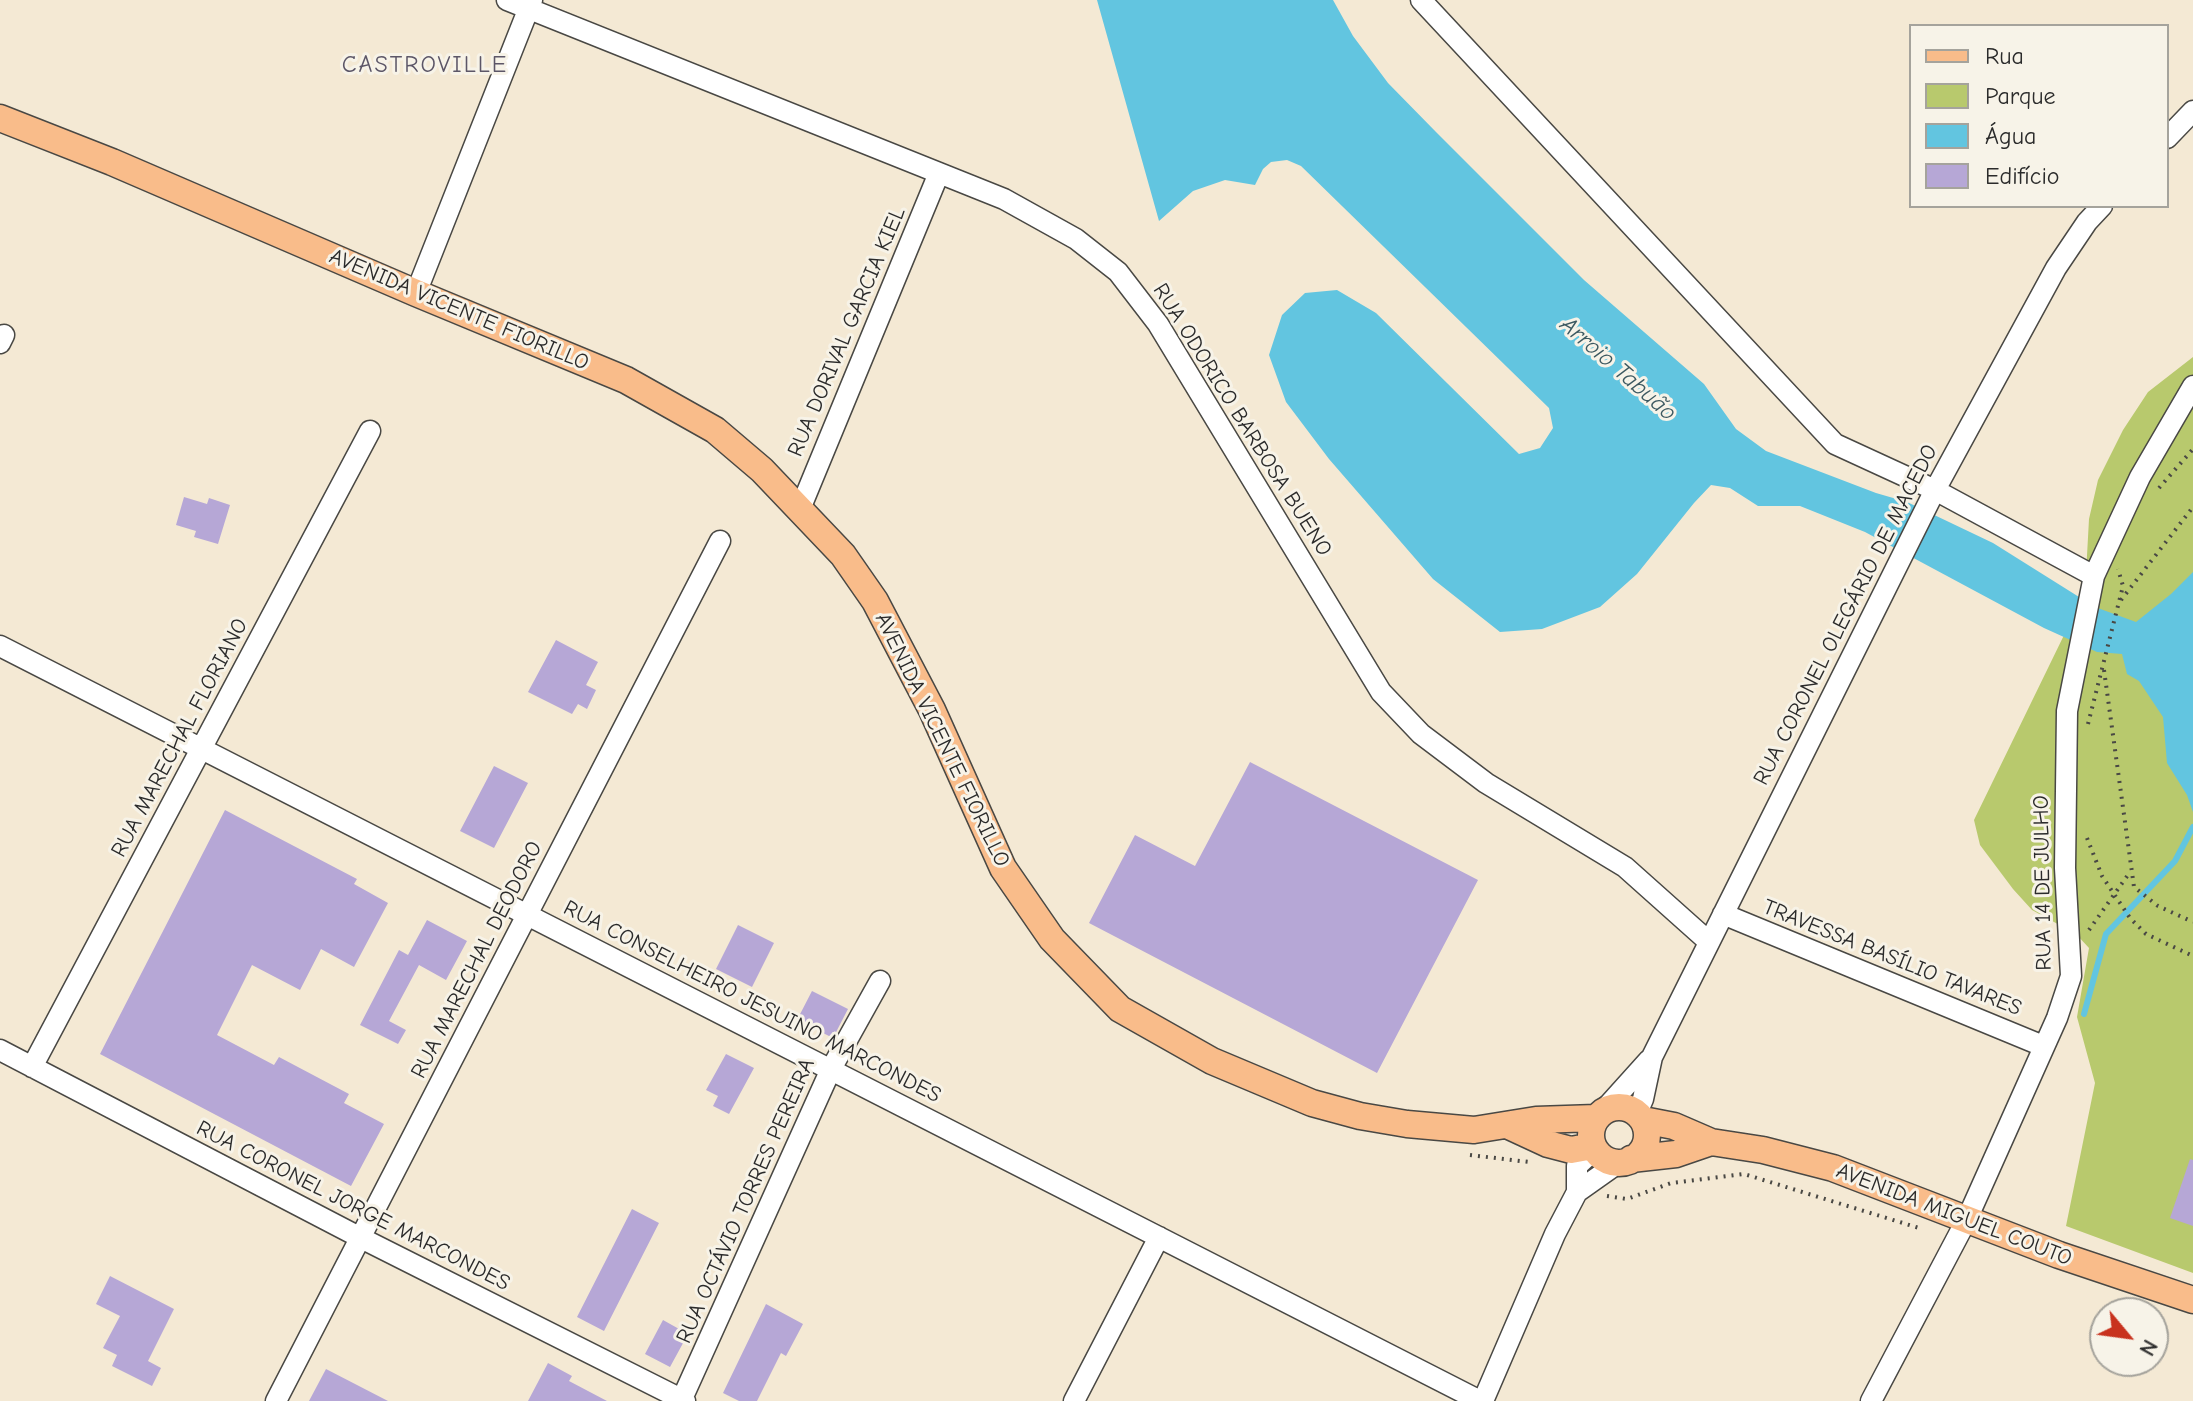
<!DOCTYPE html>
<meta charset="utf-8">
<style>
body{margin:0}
#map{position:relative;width:2193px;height:1401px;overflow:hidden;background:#f4e9d4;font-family:"Comic Neue",sans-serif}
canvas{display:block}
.legend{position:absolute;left:1909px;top:24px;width:260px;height:184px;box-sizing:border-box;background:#f7f3e8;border:2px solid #a5a39c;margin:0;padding:10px 14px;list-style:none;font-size:24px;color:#2b2b2b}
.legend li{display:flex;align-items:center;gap:16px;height:40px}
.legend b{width:40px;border:2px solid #a5a39c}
.north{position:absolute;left:2089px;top:1297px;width:80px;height:80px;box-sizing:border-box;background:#f7f3e8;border:2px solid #a5a39c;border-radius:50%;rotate:119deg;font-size:22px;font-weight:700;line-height:32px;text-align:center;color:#2b2b2b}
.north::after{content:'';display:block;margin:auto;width:28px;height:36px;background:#c8321e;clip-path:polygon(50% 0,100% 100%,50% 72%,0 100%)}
</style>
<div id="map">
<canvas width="2193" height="1401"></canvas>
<ul class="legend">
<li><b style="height:10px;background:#f9bc8a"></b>Rua</li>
<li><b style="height:22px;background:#b8c96d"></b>Parque</li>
<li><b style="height:22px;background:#62c5e0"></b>Água</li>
<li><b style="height:22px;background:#b6a7d6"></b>Edifício</li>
</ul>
<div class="north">N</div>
</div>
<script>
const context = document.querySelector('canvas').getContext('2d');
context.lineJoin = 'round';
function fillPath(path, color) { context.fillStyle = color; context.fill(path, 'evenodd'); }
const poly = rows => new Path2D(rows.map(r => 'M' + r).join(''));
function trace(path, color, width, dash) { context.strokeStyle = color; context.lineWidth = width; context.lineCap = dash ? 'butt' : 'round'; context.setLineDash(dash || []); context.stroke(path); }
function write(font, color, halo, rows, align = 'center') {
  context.font = font + ' "Comic Neue",sans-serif'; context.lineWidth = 6; context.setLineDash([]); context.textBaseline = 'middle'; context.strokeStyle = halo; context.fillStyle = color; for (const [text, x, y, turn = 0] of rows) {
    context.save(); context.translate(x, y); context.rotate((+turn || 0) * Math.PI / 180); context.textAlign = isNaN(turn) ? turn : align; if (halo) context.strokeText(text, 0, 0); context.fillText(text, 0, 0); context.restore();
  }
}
const green = poly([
 [2193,357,2193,1273,2066,1226,2095,1083,2077,1017,2089,948,2076,934,2032,910,2013,889,1980,845,1974,820,2085,592,2089,519,2098,480,2123,430,2148,392]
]);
const water = poly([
 [1097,0,1333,0,1353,36,1388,83,1436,132,1584,280,1704,384,1736,429,1766,451,1876,493,1907,502,1993,543,2095,607,2136,622,2171,594,2193,572,2193,812,2187,795,2167,763,2163,717,2139,681,2127,674,2122,654,2097,652,2044,628,1865,532,1800,506,1758,506,1730,488,1711,485,1694,503,1637,574,1600,607,1542,629,1500,632,1433,579,1329,459,1286,402,1269,355,1282,315,1305,293,1337,290,1376,313,1519,454,1540,448,1553,428,1549,408,1301,166,1287,160,1271,162,1263,169,1255,185,1225,180,1193,191,1159,221]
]);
const stream = poly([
 [2084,1014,2106,934,2175,861,2193,827]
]);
const building = poly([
 [184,497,207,504,209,498,230,505,218,544,194,537,196,531,176,525],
 [556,640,598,662,586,685,596,690,587,709,578,704,572,714,528,692],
 [1250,762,1478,880,1377,1073,1089,923,1135,835,1195,866],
 [494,766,528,783,494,848,460,831],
 [225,810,357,879,354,884,388,903,354,967,321,949,300,990,252,965,217,1035,274,1065,279,1057,349,1094,344,1103,384,1124,351,1186,100,1054],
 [427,920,467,941,446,980,419,965,389,1021,406,1030,398,1044,360,1025,399,950,408,955],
 [738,925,774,943,752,987,716,969],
 [812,991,848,1009,833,1038,797,1020],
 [726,1054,754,1068,729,1114,713,1106,718,1096,706,1090],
 [2190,1159,2193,1160,2193,1226,2170,1218],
 [632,1209,659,1223,604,1331,577,1317],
 [110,1276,174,1309,148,1361,161,1368,152,1386,112,1366,117,1355,103,1348,120,1316,96,1304],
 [766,1304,803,1324,786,1356,781,1353,757,1401,739,1401,723,1393],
 [663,1320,688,1334,670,1367,645,1354],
 [548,1363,572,1376,569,1381,607,1401,528,1401],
 [326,1369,388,1401,309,1401]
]);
const path = poly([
 [2159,488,2193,449],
 [2121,600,2193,507],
 [2104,670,2134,887,2158,906,2193,922],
 [2088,724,2123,586,2118,569],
 [2087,838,2102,876,2130,918,2146,934,2193,956],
 [2089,930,2130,872],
 [1470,1155,1529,1162],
 [1607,1196,1627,1199,1671,1183,1744,1174,1919,1228]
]);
const minor = poly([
 [507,0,1004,199,1076,239,1118,272,1158,324,1381,692,1421,734,1486,783,1625,867,1709,942],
 [1421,0,1835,444,1935,490,2094,576,2140,477,2193,386],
 [2167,138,2193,111],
 [416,293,532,0],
 [0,343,4,335],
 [800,509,939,173],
 [0,646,1480,1401],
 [1723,914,2043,1046],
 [0,1050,361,1238,685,1401],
 [32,1067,370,431],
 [1604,1110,1649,1060],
 [1637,1113,1643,1099,1652,1057,1935,490,2056,268,2087,222,2102,206],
 [1577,1192,1577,1166,1595,1149],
 [1577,1192,1618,1163],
 [276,1401,720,541],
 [681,1401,831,1069,880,981],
 [1074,1401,1159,1237],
 [1483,1401,1555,1234,1577,1192],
 [1871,1401,1967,1219,2057,1018,2071,976,2065,868,2067,711,2094,576]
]);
const major = poly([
 [0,118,112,162,416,293,626,380,715,430,762,470,843,555,875,601,932,710,1003,868,1052,939,1120,1009,1212,1061,1312,1103,1360,1116,1407,1124,1474,1130,1536,1120,1596,1118],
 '1591 1135a28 28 0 1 1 56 0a28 28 0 1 1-56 0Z',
 [1643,1120,1674,1126,1711,1142,1763,1150,1833,1168,2059,1255,2193,1300],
 [1507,1125,1548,1144,1571,1150,1593,1146],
 [1631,1159,1676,1154,1711,1142]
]);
const streetNames = [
 ["AVENIDA VICENTE FIORILLO",459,310,23],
 ["RUA DORIVAL GARCIA KIEL",847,332,-67],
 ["RUA ODORICO BARBOSA BUENO",1242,420,58],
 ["RUA CORONEL OLEGÁRIO DE MACEDO",1846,615,-63],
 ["RUA MARECHAL FLORIANO",180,738,-62],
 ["AVENIDA VICENTE FIORILLO",942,740,64],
 ["RUA 14 DE JULHO",2043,883,-91],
 ["TRAVESSA BASÍLIO TAVARES",1892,958,22],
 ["RUA MARECHAL DEODORO",477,960,-63],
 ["RUA CONSELHEIRO JESUINO MARCONDES",752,1002,27],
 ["RUA OCTÁVIO TORRES PEREIRA",746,1201,-66],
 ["RUA CORONEL JORGE MARCONDES",353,1206,27],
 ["AVENIDA MIGUEL COUTO",1954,1215,21]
];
const neighbourhoodNames = [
 ["CASTROVILLE",425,65]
];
const waterNames = [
 ["Arroio Tabuão",1618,369,41]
];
fillPath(green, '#b8c96d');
fillPath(water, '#62c5e0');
trace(stream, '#62c5e0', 6);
fillPath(building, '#b6a7d6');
trace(minor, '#494844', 23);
trace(major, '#494844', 29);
trace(path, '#494844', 4, [2, 6]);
trace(minor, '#fff', 20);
trace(major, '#f9bc8a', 26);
write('22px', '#2b2b2b', '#f7f3e8', streetNames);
context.letterSpacing = '2px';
write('24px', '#5c5667', '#f7f3e8', neighbourhoodNames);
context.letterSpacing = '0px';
write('italic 24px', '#3c5961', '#f7f3e8', waterNames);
</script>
